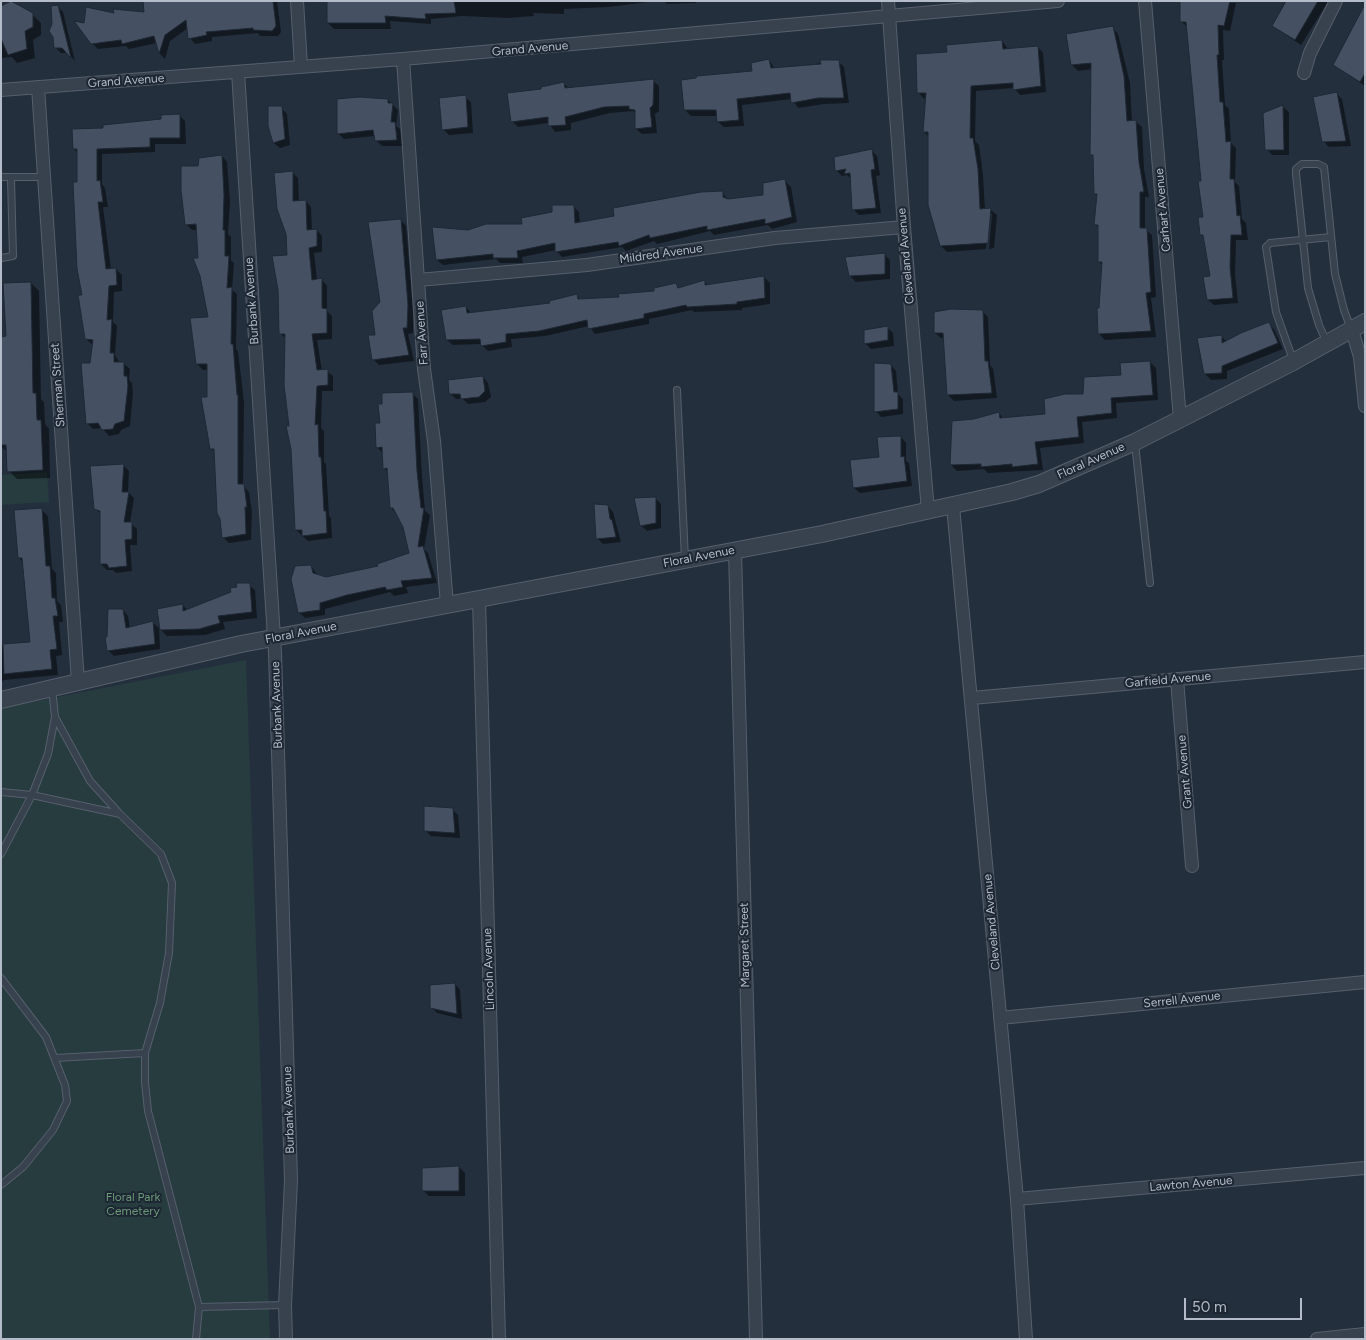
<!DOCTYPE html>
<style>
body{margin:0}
#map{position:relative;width:1366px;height:1340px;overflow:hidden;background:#242f3e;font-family:Figtree,sans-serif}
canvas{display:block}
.frame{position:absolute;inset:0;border:2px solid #b4bcc9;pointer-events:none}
.scale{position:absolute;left:1184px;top:1298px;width:118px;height:22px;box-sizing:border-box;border:2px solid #b4bcc9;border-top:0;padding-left:6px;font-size:15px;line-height:18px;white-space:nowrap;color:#b4bcc9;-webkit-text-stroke:4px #1d2633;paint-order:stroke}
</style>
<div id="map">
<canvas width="1366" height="1340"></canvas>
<div class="frame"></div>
<div class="scale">50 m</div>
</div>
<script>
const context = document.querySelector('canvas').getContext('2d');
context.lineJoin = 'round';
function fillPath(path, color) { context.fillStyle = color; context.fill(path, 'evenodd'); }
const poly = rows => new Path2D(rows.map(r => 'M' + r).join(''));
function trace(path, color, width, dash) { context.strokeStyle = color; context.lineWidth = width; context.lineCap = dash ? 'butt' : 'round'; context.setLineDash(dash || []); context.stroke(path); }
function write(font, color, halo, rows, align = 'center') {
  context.font = font + ' Figtree,sans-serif'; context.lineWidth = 4; context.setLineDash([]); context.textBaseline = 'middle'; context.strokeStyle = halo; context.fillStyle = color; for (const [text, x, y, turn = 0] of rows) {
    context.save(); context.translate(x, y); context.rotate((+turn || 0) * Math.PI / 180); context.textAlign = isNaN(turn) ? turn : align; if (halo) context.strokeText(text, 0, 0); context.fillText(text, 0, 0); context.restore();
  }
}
const green = poly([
 [47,472,49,502,1,505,1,475],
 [246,660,270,1339,1,1339,1,708]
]);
const shadow = poly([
 [220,1,277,1,281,32,278,36,260,36,258,33,212,37,212,41,195,44,190,38,188,28,170,41,165,59,160,54,157,43,129,49,126,46,98,49,92,43,85,24,116,15,145,14],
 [328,1,656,1,608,7,564,9,564,14,533,13,534,16,508,18,462,16,431,19,431,24,390,21,391,29,334,29,328,23],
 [664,1,696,1,696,3,667,4],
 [1180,1,1236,3,1230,31,1223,30,1224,60,1222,60,1225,105,1229,109,1231,143,1236,148,1235,182,1239,186,1242,219,1246,223,1248,240,1236,240,1235,274,1238,303,1214,305,1208,300,1211,277,1205,239,1201,234,1204,218,1203,182,1187,27,1181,21],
 [1285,1,1328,2,1301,45,1273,26],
 [57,6,63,12,75,61,68,53,61,53,55,47],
 [1,8,32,14,41,23,41,35,33,40,35,58,17,63,12,57,1,58],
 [1365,10,1365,86,1334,65,1343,45,1345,46],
 [1113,28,1118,34,1130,83,1132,122,1136,122,1142,127,1144,169,1149,197,1145,197,1145,229,1152,235,1156,297,1151,298,1156,337,1105,340,1099,334,1103,266,1099,262,1099,228,1096,225,1098,196,1095,194,1094,157,1091,155,1093,69,1078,71,1072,65],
 [1002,41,1008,49,1038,47,1043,53,1046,92,1020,95,1014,88,976,91,975,141,979,145,983,175,985,210,991,210,997,215,994,248,989,249,992,214,990,214,986,249,947,252,941,246,929,137,924,132,927,98,924,99,919,93,949,53],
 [769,60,775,69,838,61,844,67,849,103,824,104,798,108,792,99,742,105,744,126,724,127,718,122,717,116,691,116,685,110,753,72],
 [653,81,659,86,659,111,655,114,657,133,642,134,636,129,636,114,633,111,610,113,571,123,571,130,555,132,549,123,518,127,512,121,542,90,564,84,569,88],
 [1336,93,1342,99,1351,146,1329,147,1323,141],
 [465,97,471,102,473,133,449,135,443,129],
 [388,100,398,110,396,126,400,129,402,146,382,146,376,140,375,136,344,139,338,133],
 [1283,107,1289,112,1289,155,1272,155,1267,149,1264,114],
 [281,108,287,114,290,145,280,148,274,143],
 [179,115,185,121,186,144,155,144,155,152,102,154,102,184,105,188,108,207,103,207,111,269,116,269,122,275,122,291,114,292,113,322,117,326,115,355,120,363,124,364,130,369,129,380,132,383,133,393,130,426,121,430,119,434,109,436,102,428,93,429,87,423,93,345,86,339,78,153,74,149,104,129],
 [871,150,877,156,880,175,876,176,881,213,859,215,853,209,851,179,847,175,842,176,836,170],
 [222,156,227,162,230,201,228,234,231,237,231,260,234,263,232,290,237,294,236,349,238,351,244,402,243,486,249,492,252,512,251,540,229,543,223,537,216,453,211,448,208,370,203,370,197,364,209,318,199,259,197,230,192,230,186,224,199,167],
 [292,172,298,178,299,202,306,201,311,207,312,231,317,230,322,236,322,252,314,253,317,280,322,280,327,286,327,311,332,316,332,339,317,340,322,371,327,371,333,376,333,391,322,391,321,428,324,431,324,462,326,464,329,516,331,518,332,538,308,541,296,530,286,339,280,333,288,256],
 [785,181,791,187,797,222,772,229,768,225,714,235,710,231,657,244,654,241,626,251,622,247,562,257,556,250,522,257,523,263,500,263,496,259,443,265,437,260,468,231,523,225,574,207,579,212,580,223,722,192,728,200,765,197],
 [401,220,406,226,413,311,413,333,408,334,414,361,379,365,373,359,376,336],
 [885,255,890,260,890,279,856,282,850,276],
 [764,277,770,283,770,304,742,308,742,310,694,312,692,310,649,319,649,324,595,334,589,326,545,336,511,339,512,347,488,351,481,344,453,345,447,340,466,307,472,314,551,304,577,296,581,300,620,298,655,292,675,285,680,289,704,281,708,285],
 [31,283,39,291,41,399,44,402,45,424,49,429,50,478,17,479,9,471,8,453,1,446,1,338,8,338],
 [982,311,988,317,990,365,993,368,997,398,954,401,948,395,944,338,941,338,935,333],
 [1268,323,1274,329,1283,349,1227,371,1227,379,1211,380,1205,374,1222,337,1227,342],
 [887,327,893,333,894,346,871,349,865,343],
 [1150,362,1156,368,1158,400,1116,403,1117,418,1082,422,1084,443,1040,448,1043,470,988,473,984,469,957,471,951,465,974,420,999,413,1004,419,1046,415],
 [891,365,896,371,898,394,903,399,903,414,881,417,876,411],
 [483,377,488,383,491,397,485,402,468,404,463,399,456,399,450,393],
 [412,393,418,399,422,477,425,511,430,515,424,549,428,553,437,583,406,587,408,593,394,596,390,592,325,609,325,615,305,618,299,612,311,566,318,576,326,578,380,567,411,554,404,526,391,507,389,473,384,468,383,453,377,447,381,424],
 [901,437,906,443,906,461,909,463,912,486,860,493,854,488],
 [123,465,129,471,128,492,134,498,130,523,137,529,137,545,130,545,132,571,116,573,113,570,107,570,101,564,101,514,95,508],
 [655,498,661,504,661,528,647,531,641,525],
 [608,506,613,512,621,542,603,544,597,538],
 [42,510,48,516,52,569,56,573,57,601,61,605,63,622,59,622,62,655,56,656,58,675,4,680,1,683,1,646,31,643,23,562,19,558],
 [249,585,255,590,257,618,223,622,225,629,205,635,167,636,161,630,183,605,188,611],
 [123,610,128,616,130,628,153,623,159,628,160,649,114,656,108,650,108,638],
 [452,809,458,815,460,838,431,836,425,830],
 [455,984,460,990,462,1019,437,1013,431,1007],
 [459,1167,465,1173,465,1196,429,1196,423,1190]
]);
const building = poly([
 [11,1,33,13,33,27,25,31,27,49,8,55,1,39,1,6,11,1],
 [143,1,273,1,276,26,272,31,253,30,253,28,206,32,207,35,188,39,186,20,165,35,159,54,154,36,122,44,121,40,91,44,74,21,84,23,86,7,114,13,113,9,144,12,143,1],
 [327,1,454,1,456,13,425,14,426,19,385,16,386,23,327,23,327,1],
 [1180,1,1230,1,1224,26,1218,25,1219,55,1217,55,1220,102,1223,102,1226,142,1231,141,1230,179,1234,179,1237,216,1240,215,1242,235,1231,235,1230,267,1233,298,1207,300,1203,277,1210,276,1203,235,1200,235,1198,217,1203,217,1198,181,1201,181,1186,22,1180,22,1180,1],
 [1286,1,1318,1,1295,40,1272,26,1286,1],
 [1365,4,1365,73,1360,82,1333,65,1365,4],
 [58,5,59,9,71,58,62,48,54,48,53,37,49,31,52,24,51,6,58,5],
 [1113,26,1124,76,1127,121,1136,120,1139,162,1144,192,1140,192,1140,228,1147,228,1151,292,1146,293,1151,331,1098,334,1097,308,1099,308,1102,262,1098,262,1098,225,1094,225,1097,194,1094,194,1093,155,1090,155,1091,63,1071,65,1066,34,1113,26],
 [1002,40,1003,49,1038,46,1041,86,1013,90,1013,83,971,86,970,138,973,138,978,169,980,209,991,208,988,243,940,246,928,205,928,132,923,132,926,93,917,93,916,54,947,52,946,45,1002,40],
 [769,59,771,68,821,64,820,60,839,60,844,98,818,98,791,103,790,93,737,99,739,120,717,122,716,110,684,110,681,80,696,78,697,76,752,71,751,63,769,59],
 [654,79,653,105,650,108,652,127,635,129,635,110,629,109,629,106,604,107,565,117,566,125,548,126,548,117,511,122,507,93,541,89,541,87,564,82,565,88,654,79],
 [1337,92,1346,141,1322,142,1313,97,1337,92],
 [466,95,468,127,442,130,439,98,466,95],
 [359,97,388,99,388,103,393,103,391,122,395,122,397,140,375,141,373,130,337,134,337,99,359,97],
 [1283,105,1284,150,1265,150,1263,113,1283,105],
 [268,106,282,106,285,139,273,143,268,126,268,106],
 [180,114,180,138,150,138,150,147,97,149,97,181,100,180,103,202,98,202,106,269,116,268,117,285,109,286,107,320,112,319,110,353,114,353,114,362,124,362,124,376,127,376,128,386,124,421,115,424,113,429,102,430,98,423,86,424,81,363,90,363,93,340,85,339,78,295,82,295,77,269,73,182,77,182,77,149,73,149,72,129,103,128,103,125,161,119,161,115,180,114],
 [872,149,875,169,871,170,876,208,852,210,850,173,844,174,846,169,835,171,834,157,872,149],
 [222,155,224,195,223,230,225,230,225,256,229,256,227,288,232,287,231,344,233,344,237,395,238,395,238,484,244,484,247,507,245,507,246,534,222,538,220,519,217,513,214,449,210,449,201,397,207,397,207,364,196,364,190,318,208,317,200,276,193,258,198,258,196,224,185,225,181,190,181,166,198,166,199,158,222,155],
 [293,171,293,201,306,200,307,230,317,229,317,246,309,248,312,280,322,278,322,308,327,309,327,333,312,334,317,370,328,369,328,385,317,386,315,425,318,424,319,457,321,457,324,511,326,511,327,533,302,536,302,530,295,530,291,449,286,426,289,426,284,385,285,334,279,334,278,290,272,256,287,255,286,234,277,209,274,173,293,171],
 [785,179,792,217,765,224,765,219,707,230,707,226,650,238,649,235,619,246,618,242,555,252,555,243,517,251,518,258,493,258,493,254,436,260,432,227,468,230,486,224,522,224,521,218,552,212,552,205,574,205,575,223,614,216,613,208,701,192,723,191,723,197,728,199,763,195,763,183,785,179],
 [401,219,408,305,407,328,403,328,409,355,372,360,368,335,375,335,372,311,380,302,368,222,401,219],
 [885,253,885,274,849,276,845,257,885,253],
 [764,276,765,298,737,302,737,304,687,307,686,305,644,314,644,318,588,329,587,320,539,331,506,334,506,342,481,346,480,339,446,340,441,310,466,306,467,313,550,303,549,301,577,294,578,299,619,297,618,294,654,291,654,288,676,283,678,288,705,280,705,285,764,276],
 [31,282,33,393,36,393,37,420,41,420,43,470,7,472,6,445,1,445,1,337,6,336,3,283,31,282],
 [951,309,983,310,985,361,988,361,992,393,947,395,943,333,934,333,934,312,951,309],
 [1269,322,1278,343,1222,366,1222,373,1204,374,1197,338,1222,335,1222,343,1241,333,1269,322],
 [888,326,888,340,864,344,864,330,888,326],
 [1150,361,1153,395,1111,398,1112,413,1077,417,1079,437,1035,442,1038,464,1012,467,1012,464,981,467,981,464,950,465,952,421,974,419,999,412,1000,418,1045,414,1044,399,1065,394,1083,394,1084,377,1121,375,1120,363,1150,361],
 [874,363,891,364,894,392,898,392,898,409,874,412,874,363],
 [483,376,485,391,479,397,461,399,460,394,449,394,448,380,483,376],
 [413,392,417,471,421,508,424,508,418,547,423,546,432,578,401,581,403,587,387,590,385,587,347,595,320,603,320,610,298,613,291,579,295,566,311,565,313,573,326,577,378,566,377,564,409,553,403,527,393,508,390,508,387,468,383,469,382,447,376,448,375,423,380,423,378,404,382,404,382,393,413,392],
 [901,436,901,457,904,456,907,481,853,488,850,460,879,457,877,437,901,436],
 [124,464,122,492,129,492,124,522,132,522,132,539,125,540,127,566,109,568,107,564,100,564,100,511,94,509,90,466,124,464],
 [656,497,656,523,640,526,634,498,656,497],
 [594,504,608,505,610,519,612,520,616,537,596,539,594,504],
 [42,508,46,566,50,566,52,598,55,598,58,616,53,616,57,649,50,650,52,669,4,674,3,644,30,642,22,558,18,558,14,510,42,508],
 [236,583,250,583,252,612,218,616,220,623,199,629,160,630,157,609,183,604,183,611,231,592,230,588,237,587,236,583],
 [108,609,123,609,126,628,153,621,155,644,107,651,105,637,107,637,108,609],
 [424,806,453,808,455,833,424,831,424,806],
 [455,983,457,1014,430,1008,430,985,455,983],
 [459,1166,459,1191,422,1191,422,1168,459,1166]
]);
const service = poly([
 [1,177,44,177],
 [1,258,13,256,11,179],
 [1327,343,1319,325,1308,288,1296,174,1296,169,1302,164,1318,164,1324,167,1335,274,1344,310,1351,329],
 [1293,360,1276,312,1266,247,1270,243,1331,237],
 [677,390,685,559],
 [1135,443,1150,583],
 [55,717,90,781,119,813],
 [1,792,32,795,48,754,55,717,52,688],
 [1,854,32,795,120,814,161,854,172,883,169,953,160,1003,145,1053,145,1082,148,1111,199,1307,196,1339],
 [1,978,46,1037,65,1085,67,1101,53,1130,23,1167,1,1185],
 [55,1058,145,1053],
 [199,1307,285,1305]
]);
const minor = poly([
 [297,1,301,67],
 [888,1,904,227,928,511],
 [1145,1,1180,419],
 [403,59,424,369,434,441,447,605],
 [238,72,275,653,291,1180,285,1305,286,1339],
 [1304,73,1310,53,1336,1],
 [38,87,78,682],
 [1,90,403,59,1058,1],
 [418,280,587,265,775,238,904,227],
 [1352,330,1360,357,1365,406],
 [953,506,1017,1199,1026,1339],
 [735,551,756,1339],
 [479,599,499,1339],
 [1177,679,1192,866],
 [972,698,1365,662],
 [1000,1018,1365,982],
 [1017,1199,1365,1168],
 [1317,1339,1365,1334]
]);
const tertiary = poly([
 [1,700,241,644,822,534,1012,492,1039,484,1135,442,1293,362,1365,322]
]);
const streetNames = [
 ["Grand Avenue",530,49,-5],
 ["Grand Avenue",126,81,-4],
 ["Carhart Avenue",1163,210,-95],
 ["Mildred Avenue",661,254,-8],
 ["Cleveland Avenue",906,256,-95],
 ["Burbank Avenue",252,301,-94],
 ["Farr Avenue",422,333,-94],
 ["Sherman Street",58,385,-94],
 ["Floral Avenue",1091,461,-24],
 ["Floral Avenue",699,557,-11],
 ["Floral Avenue",301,633,-11],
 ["Garfield Avenue",1168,680,-5],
 ["Burbank Avenue",277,705,-92],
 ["Grant Avenue",1185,772,-95],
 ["Cleveland Avenue",992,922,-95],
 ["Margaret Street",745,945,-91],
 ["Lincoln Avenue",489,969,-92],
 ["Serrell Avenue",1182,1000,-6],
 ["Burbank Avenue",289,1110,-92],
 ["Lawton Avenue",1191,1184,-5]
];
const parkNames = [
 ["Floral Park",133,1197],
 ["Cemetery",133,1211]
];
fillPath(green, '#263c3f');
fillPath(shadow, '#0007');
fillPath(building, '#455162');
trace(building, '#1f2835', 1);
trace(service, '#565f6c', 8);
trace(minor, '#565f6c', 14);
trace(tertiary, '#565f6c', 18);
trace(service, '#38414e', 6);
trace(minor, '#38414e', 12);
trace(tertiary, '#38414e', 16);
write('12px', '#b4bcc9', '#1d2633', streetNames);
write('12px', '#6b9a76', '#1d2633', parkNames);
</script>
